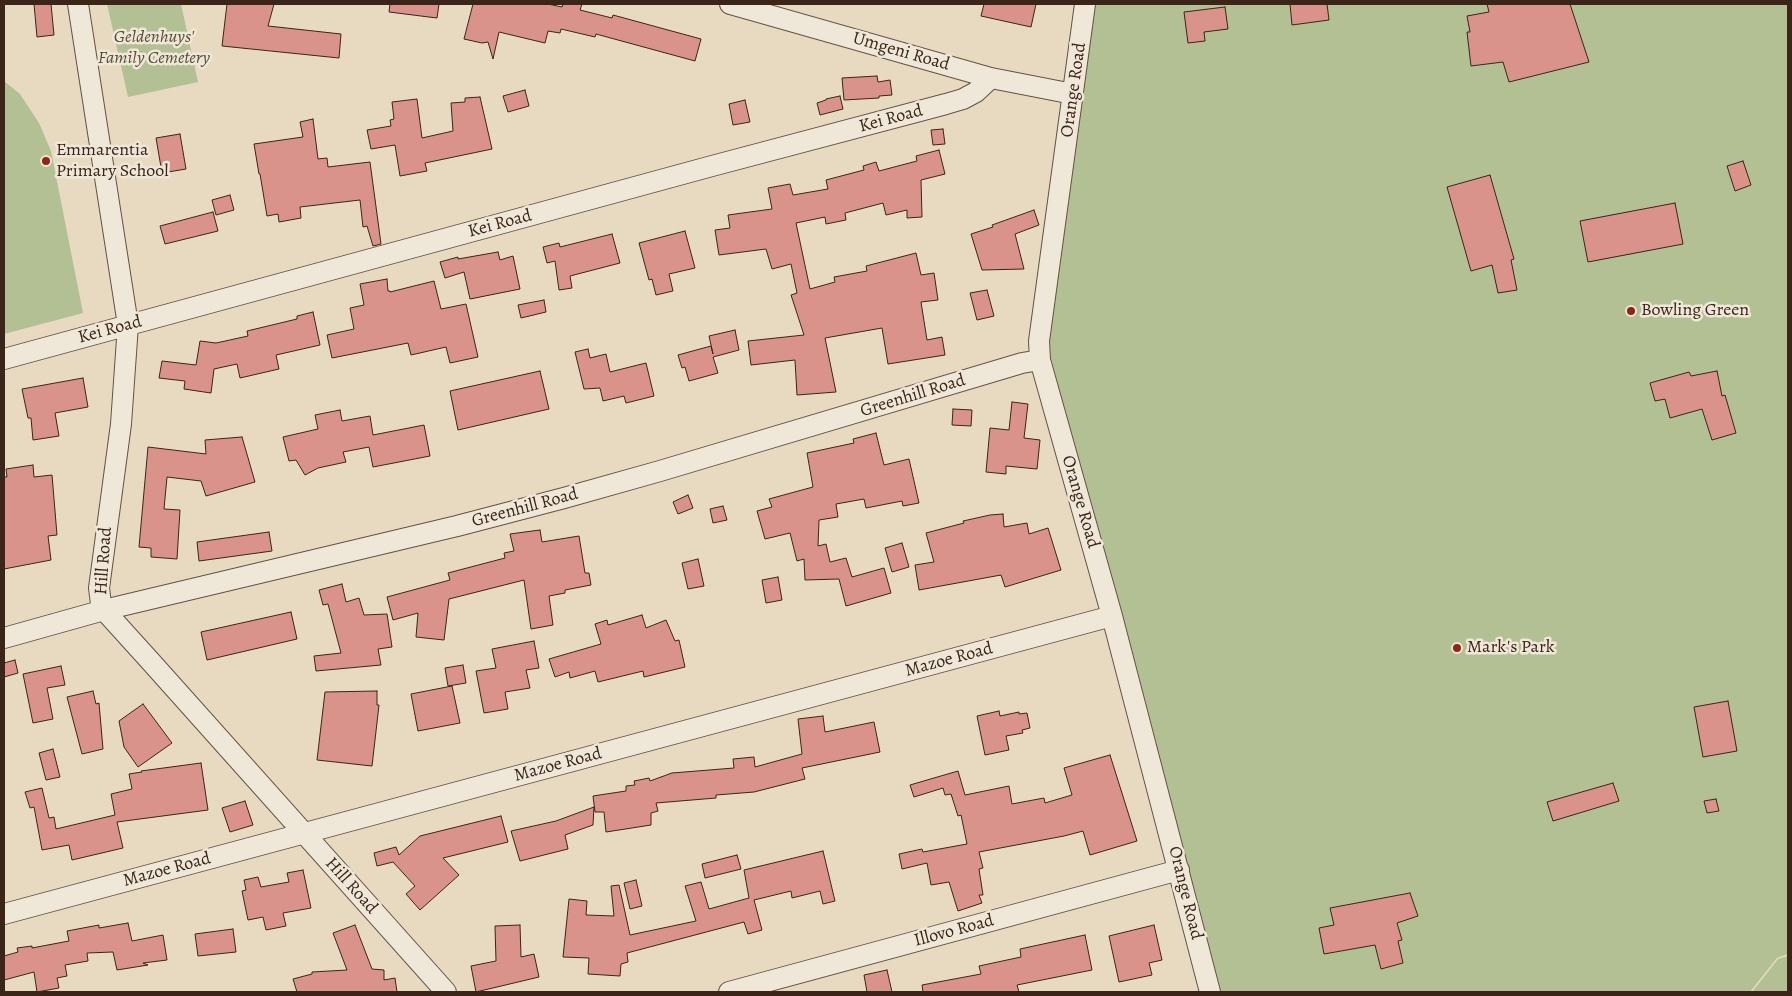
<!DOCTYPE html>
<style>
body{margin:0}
#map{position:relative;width:1792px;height:996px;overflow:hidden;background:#e7dac1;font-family:Alegreya,serif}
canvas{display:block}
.frame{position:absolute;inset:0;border:5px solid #3a2518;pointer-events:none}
</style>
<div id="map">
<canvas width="1792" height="996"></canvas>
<div class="frame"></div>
</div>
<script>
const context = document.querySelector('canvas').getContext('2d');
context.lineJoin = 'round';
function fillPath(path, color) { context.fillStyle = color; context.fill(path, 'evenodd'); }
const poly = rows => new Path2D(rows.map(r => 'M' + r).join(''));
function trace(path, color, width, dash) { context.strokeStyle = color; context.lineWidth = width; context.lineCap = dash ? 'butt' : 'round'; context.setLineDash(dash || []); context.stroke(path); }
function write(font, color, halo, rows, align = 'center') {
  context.font = font + ' Alegreya,serif'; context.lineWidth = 5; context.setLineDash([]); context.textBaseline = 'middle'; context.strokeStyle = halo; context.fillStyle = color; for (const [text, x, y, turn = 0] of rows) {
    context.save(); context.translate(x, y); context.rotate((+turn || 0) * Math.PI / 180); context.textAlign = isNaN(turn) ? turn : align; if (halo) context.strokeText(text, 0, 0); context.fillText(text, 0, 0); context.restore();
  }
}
const green = poly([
 [107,4,181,4,198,82,128,97],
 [1086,4,1788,4,1788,954,1777,958,1750,992,1213,992,1047,343],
 [4,81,20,94,39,123,51,151,83,313,4,334],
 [1788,956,1788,992,1752,992,1778,959]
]);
const building = poly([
 [34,4,51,4,54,35,37,37,34,4],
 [227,4,274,4,268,26,341,34,339,58,222,46,227,4],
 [390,4,439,4,437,18,389,12,390,4],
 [473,4,548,4,562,7,563,4,582,4,580,10,612,18,613,15,701,39,695,61,596,34,595,37,561,29,560,33,548,31,545,43,499,32,493,59,488,42,482,43,464,39,473,4],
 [984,4,1036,4,1031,27,981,16,984,4],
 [1290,4,1327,4,1329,20,1292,25,1290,4],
 [1487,4,1570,4,1589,62,1509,82,1503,62,1471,66,1467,32,1470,32,1467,16,1489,12,1487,4],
 [1225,7,1228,29,1204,32,1205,41,1188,43,1184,12,1225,7],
 [877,76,878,82,890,80,892,95,879,96,879,98,844,100,842,78,877,76],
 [525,90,529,106,508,112,503,96,525,90],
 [840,96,843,109,820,115,817,103,826,100,826,99,840,96],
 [480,97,492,149,425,163,427,171,400,176,395,145,371,149,367,130,391,126,390,120,394,119,392,102,417,99,422,138,453,131,451,103,465,102,465,98,480,97],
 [745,100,750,122,733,125,729,104,745,100],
 [313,119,318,159,327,158,328,167,370,162,381,244,373,246,367,226,363,227,360,200,300,207,301,218,279,222,278,214,267,216,260,174,259,174,254,144,303,137,300,122,313,119],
 [943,129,945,144,933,145,931,130,943,129],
 [180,134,186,169,162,173,156,138,180,134],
 [939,150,945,174,921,180,922,217,907,218,907,210,886,215,883,203,845,213,846,220,826,224,825,217,796,223,810,289,835,282,834,277,867,271,866,266,916,253,921,275,934,273,938,300,921,302,927,340,942,337,945,355,888,364,882,328,825,338,836,392,797,395,795,360,751,365,748,341,804,335,791,295,797,293,791,264,772,269,766,249,719,255,715,230,730,228,728,215,772,209,768,188,790,184,793,195,828,189,826,180,864,170,863,166,876,162,879,171,917,161,916,156,939,150],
 [1743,161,1751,185,1735,191,1727,166,1743,161],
 [1490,175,1514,259,1511,260,1517,290,1498,293,1492,265,1471,271,1447,187,1490,175],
 [230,195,234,210,216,215,212,200,230,195],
 [1675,203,1683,244,1588,262,1580,221,1675,203],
 [1034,210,1039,225,1015,234,1024,269,982,270,971,234,993,227,992,225,1034,210],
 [213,212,218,231,165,244,160,226,213,212],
 [685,231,695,268,669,274,673,291,656,295,652,279,649,280,639,243,685,231],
 [612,234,620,263,570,276,572,288,559,290,555,261,547,263,543,247,559,243,560,247,612,234],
 [498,252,500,260,513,256,520,289,470,299,464,272,445,278,440,262,458,257,458,259,498,252],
 [387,279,388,291,390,291,390,292,434,281,441,309,466,304,478,357,450,363,446,347,411,355,408,343,332,358,327,335,354,329,350,308,364,305,360,284,387,279],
 [987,290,994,316,977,320,970,293,987,290],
 [544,300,546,312,521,318,518,305,544,300],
 [313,312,320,345,276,355,279,369,240,378,237,364,214,369,211,393,184,389,185,381,159,378,162,361,196,365,200,341,216,343,248,336,247,331,297,319,297,316,313,312],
 [735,330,739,350,713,357,718,373,689,381,685,367,682,368,678,355,711,346,713,354,709,336,735,330],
 [588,349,590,358,606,354,610,372,646,363,654,396,626,403,624,396,603,401,600,388,584,389,575,352,588,349],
 [540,371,549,409,458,430,450,391,540,371],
 [1717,371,1722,396,1725,395,1736,433,1712,440,1702,409,1670,418,1665,399,1655,401,1650,383,1689,372,1691,376,1717,371],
 [83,378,88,407,55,413,59,436,33,440,31,418,28,418,22,389,83,378],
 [1012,402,1028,404,1024,438,1040,440,1037,469,1006,466,1006,474,986,472,990,428,1009,430,1012,402],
 [953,409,972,410,971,426,952,425,953,409],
 [340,410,342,421,370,416,373,435,424,425,430,456,373,467,369,447,343,452,346,462,318,468,305,475,296,460,289,461,283,437,318,429,315,415,340,410],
 [876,433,884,465,909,459,919,503,903,506,902,501,866,508,864,499,836,504,838,517,819,520,818,546,826,544,830,562,846,558,852,577,884,568,891,593,846,606,839,579,805,580,804,559,797,561,790,533,765,539,757,511,772,507,769,499,813,487,807,453,854,443,853,439,876,433],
 [242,437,255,482,206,496,201,481,167,477,164,509,180,510,177,559,151,557,151,548,139,547,148,447,206,454,205,440,242,437],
 [33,465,34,477,52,475,57,535,48,536,51,560,4,569,4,477,7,477,6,469,33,465],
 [688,495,693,508,678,514,673,502,688,495],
 [723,506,727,520,713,523,710,509,723,506],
 [1003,514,1004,527,1027,523,1029,534,1048,528,1061,570,1005,587,1001,575,919,590,915,565,934,562,926,533,964,523,963,521,990,515,1003,514],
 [540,530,542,542,579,536,585,573,589,573,591,585,565,590,565,593,549,596,553,625,531,629,524,580,449,599,444,640,416,637,418,613,393,620,387,597,450,580,448,573,505,558,504,553,514,551,510,534,540,530],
 [269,532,272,551,199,561,197,542,269,532],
 [902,543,909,567,892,572,885,548,902,543],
 [698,559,704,586,688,589,682,563,698,559],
 [778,577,782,600,766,603,762,580,778,577],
 [342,584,346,602,359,598,364,615,387,614,392,647,378,649,381,665,316,671,314,656,341,653,328,604,323,605,319,590,342,584],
 [291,612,297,639,207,660,201,632,291,612],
 [642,615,646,628,666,620,675,641,679,640,685,667,644,677,643,671,598,682,595,671,570,678,569,672,555,677,549,659,601,644,595,624,607,620,608,625,642,615],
 [534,641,539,668,526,670,530,688,505,692,508,709,484,713,476,671,496,668,492,649,534,641],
 [15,660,18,673,4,677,4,663,15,660],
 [463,665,466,683,448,686,445,668,463,665],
 [61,666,65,685,47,688,53,719,33,723,23,674,61,666],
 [452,686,460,723,418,731,411,694,452,686],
 [93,691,96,704,99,703,103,749,82,754,67,697,93,691],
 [377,691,377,705,379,705,372,766,317,760,325,692,377,691],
 [1728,701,1737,751,1703,757,1694,707,1728,701],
 [143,704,172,743,138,767,124,747,119,721,143,704],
 [999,711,1000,716,1019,712,1019,714,1027,713,1030,728,1022,730,1023,733,1006,736,1009,750,985,755,977,716,999,711],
 [823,716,825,732,874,722,880,752,802,768,805,779,754,792,716,795,716,798,656,803,658,811,651,813,651,825,606,832,604,812,595,812,593,796,626,791,626,786,635,785,634,781,649,778,650,781,672,773,734,768,733,759,754,757,755,767,802,754,798,719,823,716],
 [53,749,60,777,46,780,39,753,53,749],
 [1110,755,1137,841,1090,855,1083,831,1064,836,979,852,983,868,979,869,983,895,979,895,982,903,958,911,949,882,931,885,927,863,902,869,899,854,922,849,923,852,967,844,961,815,958,816,951,794,945,795,943,788,914,797,910,785,958,771,965,795,1009,786,1012,804,1044,798,1045,803,1072,795,1064,768,1110,755],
 [201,763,208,810,117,822,123,848,72,860,69,845,42,850,34,807,30,808,25,792,42,788,49,818,54,817,56,829,115,815,111,794,132,789,129,774,142,772,141,771,201,763],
 [1613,783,1619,801,1553,821,1547,802,1613,783],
 [1716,799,1719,811,1707,813,1704,801,1716,799],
 [245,801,253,825,230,832,222,808,245,801],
 [594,807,593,825,565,835,568,849,520,861,511,831,556,821,594,807],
 [501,816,508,842,443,858,459,875,420,910,406,894,415,886,393,862,377,866,374,853,396,847,399,855,420,836,501,816],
 [823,851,835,901,823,904,820,891,792,898,791,891,754,900,762,930,748,934,744,922,627,953,628,962,621,964,620,976,588,974,589,958,563,957,569,899,587,901,586,915,614,916,611,886,619,885,630,935,696,921,685,886,701,882,709,909,749,898,744,870,823,851],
 [737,855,741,869,705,878,702,864,737,855],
 [303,870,311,908,283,913,286,926,266,930,263,917,248,920,242,891,246,890,244,880,258,877,261,887,289,882,287,873,303,870],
 [636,880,642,906,630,909,624,883,636,880],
 [1410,893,1418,916,1397,923,1402,940,1398,941,1403,963,1381,969,1375,945,1324,954,1319,928,1334,925,1330,908,1410,893],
 [128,923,132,941,163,935,167,960,143,963,148,965,117,970,113,952,87,953,88,961,65,965,67,976,57,978,59,988,37,992,34,972,4,980,4,956,18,952,17,948,32,946,32,948,69,941,67,931,99,925,99,928,128,923],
 [355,925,372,969,384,970,384,980,395,978,397,992,297,992,293,979,312,974,312,972,347,970,333,933,355,925],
 [520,925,521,957,534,954,539,977,476,992,471,966,496,961,495,926,520,925],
 [1154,925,1162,960,1149,963,1152,975,1119,982,1109,936,1154,925],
 [233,929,236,952,198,956,195,934,233,929],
 [1085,935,1092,970,1017,985,1019,992,923,992,922,985,981,974,979,966,1021,957,1020,949,1085,935],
 [887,970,892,992,867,992,864,975,887,970]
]);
const minor = poly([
 [78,4,128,325,121,424,99,588,101,604,104,610,152,663,446,992],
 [730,4,991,78,1073,94],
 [1085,4,1039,341,1040,360,1112,616,1210,992],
 [4,359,712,166,946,104,963,99,976,92,991,78],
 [4,638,104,610,457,526,564,498,660,471,1022,363,1040,360],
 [4,914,1112,616],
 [729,992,1179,870]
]);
const markers = [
 [46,161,5,"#8f2418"],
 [1631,311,5,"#8f2418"],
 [1457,648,5,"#8f2418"]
];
const parkNames = [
 ["Geldenhuys'",154,38],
 ["Family Cemetery",154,59]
];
const streetNames = [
 ["Umgeni Road",901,52,16],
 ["Orange Road",1074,90,-82],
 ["Kei Road",891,119,-15],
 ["Kei Road",500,224,-15],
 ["Kei Road",110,330,-15],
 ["Greenhill Road",913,396,-17],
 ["Orange Road",1080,502,74],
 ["Greenhill Road",525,508,-15],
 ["Hill Road",104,561,-86],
 ["Mazoe Road",949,660,-15],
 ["Mazoe Road",558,765,-15],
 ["Mazoe Road",167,870,-15],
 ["Hill Road",351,886,48],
 ["Orange Road",1185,893,76],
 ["Illovo Road",954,931,-15]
];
const poiNames = [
 ["Emmarentia",56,151],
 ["Primary School",56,172],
 ["Bowling Green",1641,311],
 ["Mark's Park",1467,648]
];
fillPath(green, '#b3c094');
fillPath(building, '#d9938b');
trace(building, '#3a2518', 1);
trace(minor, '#655242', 22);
trace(minor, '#efe7d7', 20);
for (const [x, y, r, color] of markers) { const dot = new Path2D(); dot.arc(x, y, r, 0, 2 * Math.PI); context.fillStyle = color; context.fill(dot); trace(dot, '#efe7d7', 2); }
write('italic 18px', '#584c37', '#efe7d7', parkNames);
write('18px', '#3a2518', '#efe7d7', streetNames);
write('18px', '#3a2518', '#efe7d7', poiNames, 'left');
</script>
